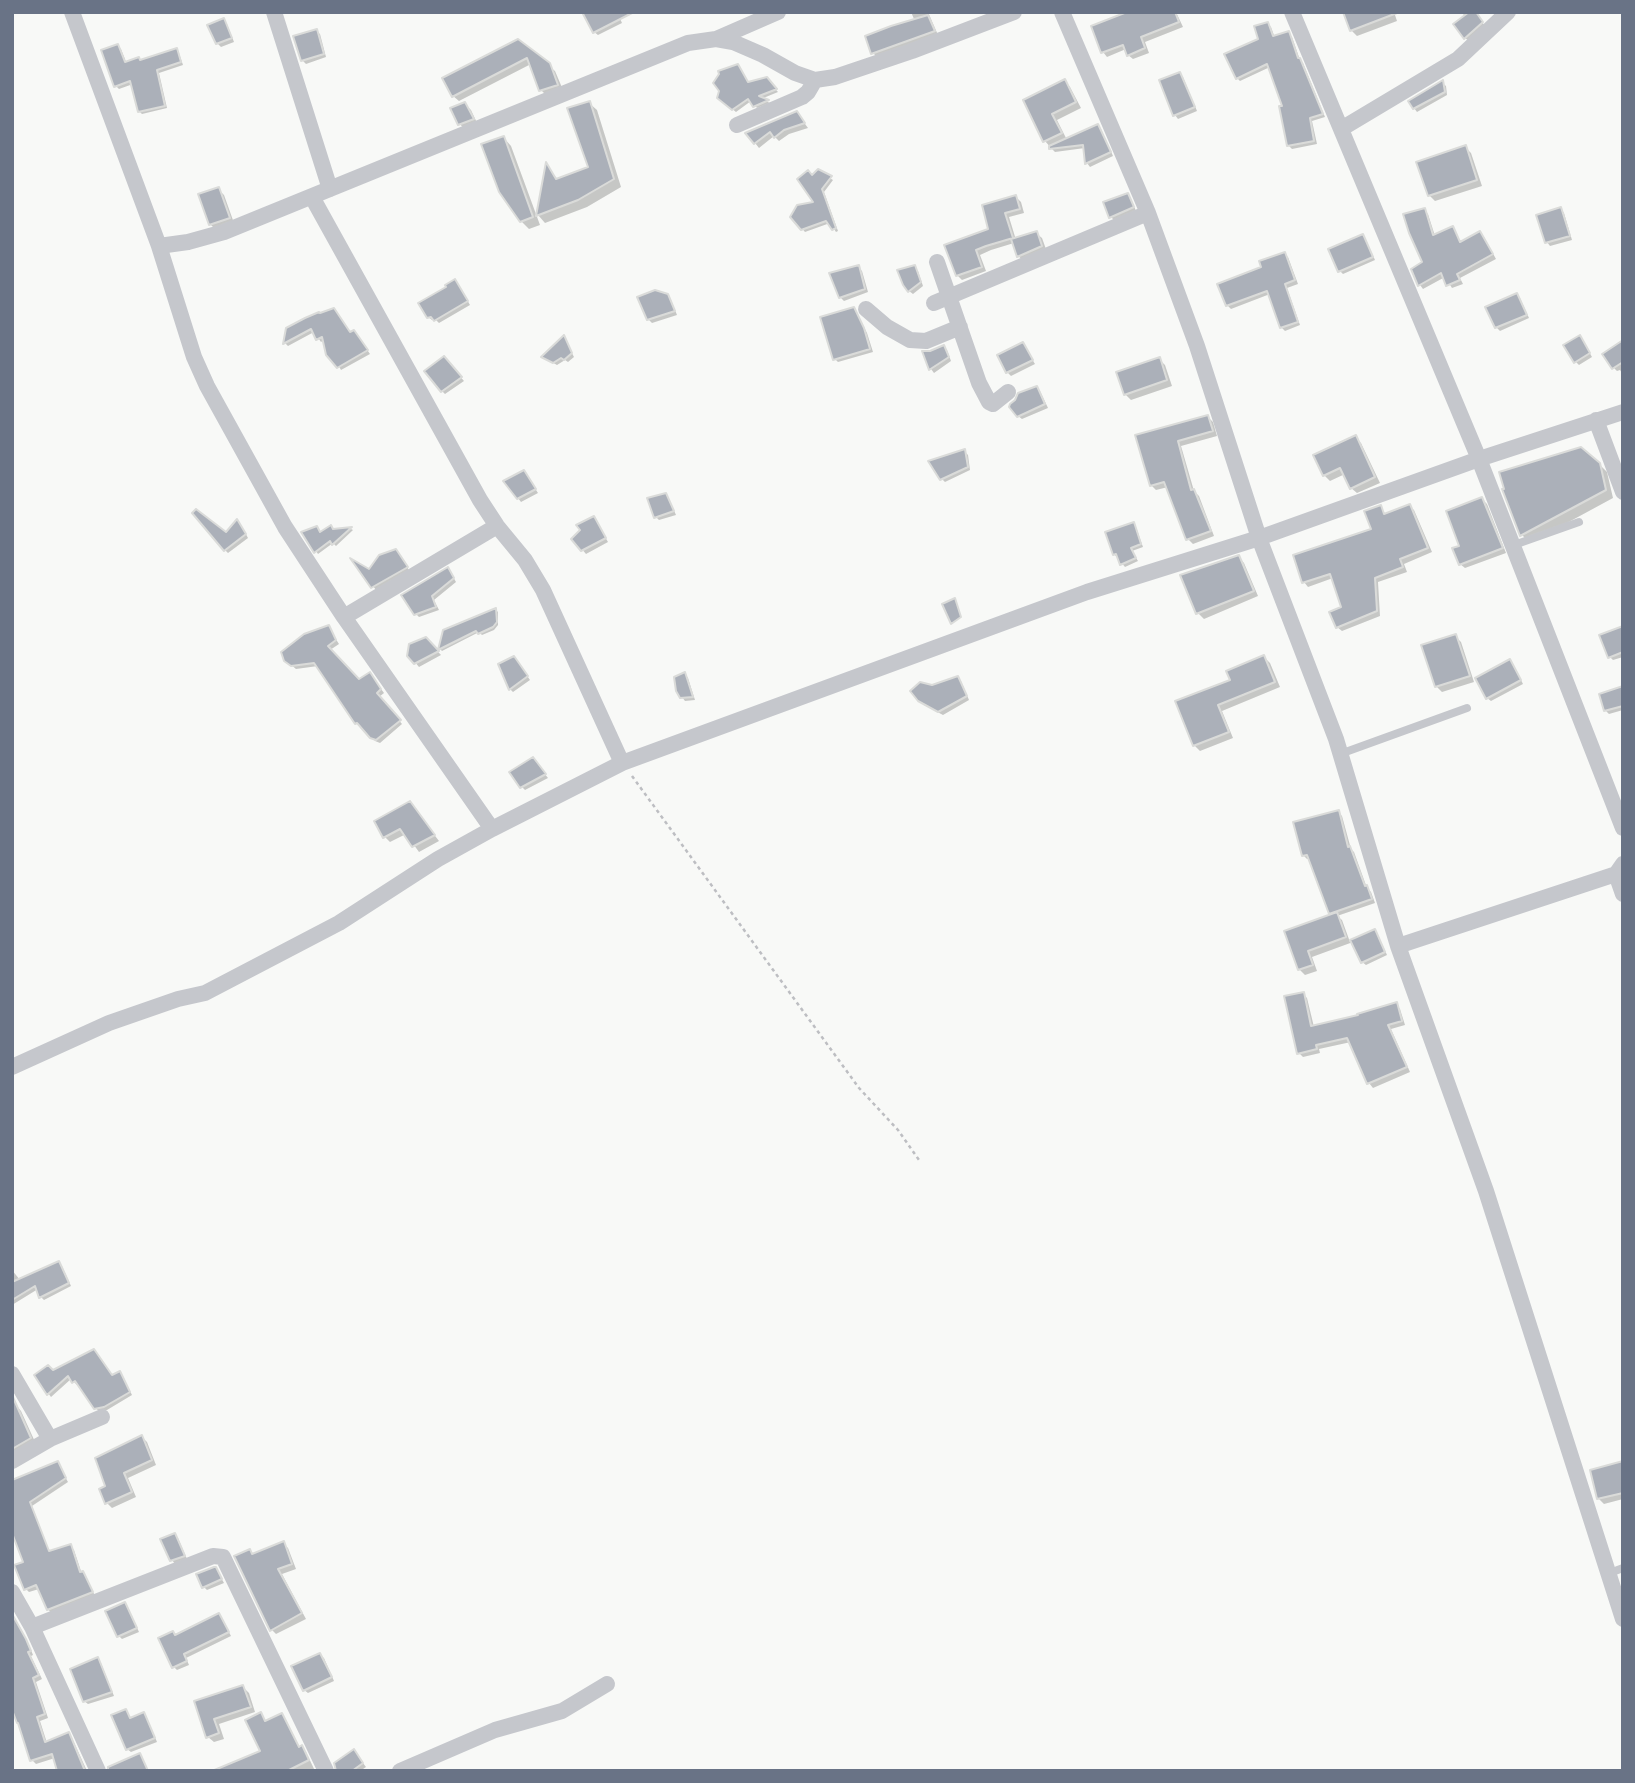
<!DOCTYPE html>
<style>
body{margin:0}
#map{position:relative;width:1635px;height:1783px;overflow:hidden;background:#f8f9f7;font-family:Manrope,sans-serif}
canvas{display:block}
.frame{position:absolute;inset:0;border:14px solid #697386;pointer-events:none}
</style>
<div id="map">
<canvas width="1635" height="1783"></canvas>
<div class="frame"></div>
</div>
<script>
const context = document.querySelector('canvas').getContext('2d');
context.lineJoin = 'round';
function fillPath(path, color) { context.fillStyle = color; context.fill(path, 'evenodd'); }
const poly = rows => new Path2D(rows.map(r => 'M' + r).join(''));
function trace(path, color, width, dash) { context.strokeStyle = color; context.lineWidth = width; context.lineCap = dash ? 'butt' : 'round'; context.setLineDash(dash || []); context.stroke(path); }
const shadow = poly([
 [617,12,622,23,598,35,594,32],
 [911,12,928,12,938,35,877,57,873,53,867,37,914,19],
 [1137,12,1176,12,1183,27,1145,42,1149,53,1133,59,1128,55,1126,49,1107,57,1103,52],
 [1394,12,1397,21,1357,36,1351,30],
 [1462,12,1475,12,1485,26,1469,41,1465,38,1465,17],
 [223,20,227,24,234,42,221,47,217,43],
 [1268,24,1271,27,1275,38,1288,33,1292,37,1300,60,1303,63,1325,117,1312,121,1317,144,1292,149,1288,145,1285,107,1270,67,1240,81,1237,78,1261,40],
 [316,31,320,34,326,57,306,64,302,60],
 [518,41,555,71,563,90,547,96,541,90,531,64,459,101,453,96],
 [118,46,121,49,127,64,141,61,176,50,179,53,183,65,159,73,167,108,142,114,139,111,133,84,119,89,116,86],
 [738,66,749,84,766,79,778,92,761,99,770,103,757,108,751,101,736,112,722,101,721,90],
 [1180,74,1183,77,1197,111,1178,119,1175,115],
 [1065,81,1070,87,1081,108,1057,120,1067,140,1098,126,1101,129,1113,156,1090,167,1087,163,1085,148,1055,152,1051,148,1045,141,1025,100],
 [1442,83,1446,86,1447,95,1417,112,1414,108],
 [589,103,597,110,621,187,587,207,545,223,538,215,547,166,558,180,590,168],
 [465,104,471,110,478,125,465,130,460,124],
 [797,113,808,128,789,134,779,141,774,136,759,148,748,134],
 [504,138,511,146,540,225,529,229,521,221],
 [1465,147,1471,153,1482,186,1435,201,1429,195],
 [818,171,833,180,824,192,838,231,836,232,830,223,805,232,792,217,816,203,812,177],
 [218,189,224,195,234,223,216,230,210,224],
 [1128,195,1131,199,1136,211,1114,220,1111,217],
 [1016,197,1021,202,1024,213,1009,217,1016,240,1036,233,1042,238,1047,252,1024,261,1018,256,1014,243,991,250,980,255,986,271,962,280,957,275],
 [1561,209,1564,213,1572,240,1550,246,1547,242,1539,216],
 [1424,210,1428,214,1435,236,1452,228,1456,232,1461,243,1480,233,1484,237,1496,259,1460,278,1463,284,1452,288,1445,277,1423,289,1420,285,1413,270,1425,263],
 [1362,236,1366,240,1375,260,1343,274,1340,271],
 [1284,254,1288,257,1298,284,1287,288,1300,325,1285,331,1281,327,1270,294,1231,309,1227,305,1263,268],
 [858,267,862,271,868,292,844,301,841,298,832,274],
 [914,267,918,271,923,286,913,294,909,291],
 [458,284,470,305,439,323,436,320,432,320,428,317],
 [1517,295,1520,298,1529,318,1500,331,1496,327],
 [667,296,671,300,677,315,652,323,648,319],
 [854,309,857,313,867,333,873,352,838,362,835,359],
 [334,310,350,334,357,335,370,354,341,370,324,340,321,342,314,332,288,346,285,343,288,329],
 [564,338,574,357,568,362,565,360,557,365,546,359],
 [1583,341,1592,357,1579,365,1576,362],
 [1623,342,1623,375,1620,370,1617,371,1614,368,1604,354],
 [1023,344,1035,364,1011,376,1007,372],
 [944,347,947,350,951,361,934,373,931,369,924,353],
 [444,358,464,381,445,394,442,391],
 [1159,359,1165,365,1172,386,1131,400,1125,394],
 [1037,388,1040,391,1048,408,1022,419,1018,416],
 [1208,417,1213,422,1217,436,1181,446,1194,491,1199,496,1214,536,1193,544,1188,539,1168,487,1156,490,1151,485,1137,437],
 [1356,438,1361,443,1380,483,1357,493,1351,488,1345,474,1330,481,1324,475],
 [964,451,968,455,970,470,945,482,942,479],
 [1599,464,1607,472,1613,498,1530,543,1522,535],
 [527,476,538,493,521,502,518,498],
 [666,495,669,499,676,515,659,520,656,517],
 [1482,499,1487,504,1506,553,1465,568,1460,564,1461,547],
 [1409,506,1414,510,1432,552,1404,564,1407,572,1378,582,1380,616,1342,631,1337,627,1343,608,1333,578,1308,587,1304,582,1373,530,1380,508,1386,515],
 [594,518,608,542,586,554,573,539],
 [1133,524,1136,527,1143,547,1132,551,1138,561,1125,567,1114,554],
 [241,525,248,538,228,553,225,550,226,534],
 [351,529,353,530,336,546,333,543,318,554,316,551,321,533],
 [399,554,409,570,376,590,356,563,370,571],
 [1239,557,1244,563,1258,596,1204,619,1198,613],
 [451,573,456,582,434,600,439,610,419,617,415,613],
 [496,610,498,612,498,625,494,630,482,635,479,632,442,651,440,649,444,631],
 [328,627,339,644,330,650,359,681,373,678,384,693,379,697,402,724,380,743,375,741,361,726,356,722,318,666,296,669,290,664],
 [1623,628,1623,657,1613,660,1610,657],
 [1455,636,1461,642,1474,682,1442,692,1437,687,1423,646],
 [426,639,441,655,419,667,409,655],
 [1264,657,1270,663,1280,687,1222,711,1233,738,1200,751,1194,745,1232,681],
 [517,661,530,680,513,692,510,689],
 [1513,664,1523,684,1491,701,1487,698],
 [685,674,688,678,695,700,685,701,682,697],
 [957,678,961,681,969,700,943,715,924,705,920,700,932,687],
 [1623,688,1623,710,1609,714,1606,711,1601,695],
 [536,763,548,778,525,790,521,786],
 [410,803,439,841,419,852,406,834,390,842,385,837],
 [1338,812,1342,816,1351,849,1354,852,1367,888,1371,892,1375,903,1337,916,1342,920,1350,942,1374,931,1378,935,1387,955,1366,965,1362,962,1353,942,1312,957,1317,971,1305,975,1299,969,1286,932,1333,915,1330,913,1310,859,1307,859,1303,855],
 [1303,994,1307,998,1314,1027,1396,1004,1400,1009,1405,1025,1391,1029,1410,1072,1373,1088,1369,1083,1351,1042,1319,1049,1320,1053,1303,1057,1299,1053],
 [59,1263,62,1266,71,1286,44,1300,41,1297,38,1289,12,1305,12,1270,20,1280],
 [53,1372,112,1377,120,1373,123,1377,132,1395,107,1410,99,1412,79,1384,77,1385,71,1379,51,1397,48,1393],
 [16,1405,21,1411,36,1444,12,1458,12,1407],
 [142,1437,147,1442,156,1465,128,1478,136,1497,112,1508,107,1503],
 [1623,1462,1623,1499,1604,1504,1599,1499],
 [57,1463,68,1482,32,1506,50,1553,70,1546,74,1550,82,1574,83,1573,86,1577,95,1596,51,1613,48,1609,39,1589,29,1592,26,1589,25,1563,12,1482],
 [175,1535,178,1538,187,1559,175,1564,172,1560,163,1540],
 [283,1543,288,1548,296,1569,282,1574,306,1619,276,1634,272,1630,250,1551,253,1555],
 [216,1569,224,1583,207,1590,204,1587],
 [125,1604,128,1608,139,1632,122,1639,119,1636],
 [219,1615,222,1619,231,1636,186,1658,189,1665,177,1670,174,1667,176,1636],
 [16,1623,20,1627,29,1645,33,1655,31,1656,42,1679,36,1682,48,1718,40,1721,47,1743,68,1734,72,1738,87,1771,59,1771,55,1758,36,1764,32,1760],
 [320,1655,324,1658,334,1681,308,1693,304,1690],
 [98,1659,101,1663,114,1696,88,1704,84,1701],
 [243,1687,249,1693,255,1712,219,1724,224,1739,214,1742,208,1737,196,1702],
 [126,1711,132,1719,144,1714,147,1718,157,1742,131,1752,127,1749],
 [260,1714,267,1723,282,1715,286,1720,300,1748,302,1747,306,1752,315,1771,229,1771,262,1752],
 [357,1755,366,1767,360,1771,338,1771]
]);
const building = poly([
 [582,12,634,12,593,33,582,12],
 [1127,12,1175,12,1179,22,1141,37,1145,48,1127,56,1123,45,1101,53,1091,26,1127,12],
 [1343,12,1396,12,1397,13,1350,31,1343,12],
 [1469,12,1476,12,1483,22,1464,39,1453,24,1469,12],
 [928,15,935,31,871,54,865,36,891,26,928,15],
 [224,18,232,38,216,44,207,25,224,18],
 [1268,22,1273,36,1289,31,1298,58,1300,58,1323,114,1310,118,1314,141,1287,146,1279,106,1282,106,1267,64,1236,79,1224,54,1258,39,1254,26,1268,22],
 [317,29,324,54,301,61,293,36,317,29],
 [518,39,550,63,558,85,539,91,527,58,452,97,442,78,518,39],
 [118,44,125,62,139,57,140,60,177,48,181,62,157,70,165,106,138,112,130,81,114,87,101,50,118,44],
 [738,64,748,82,767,77,777,89,759,96,769,100,753,107,748,99,732,110,717,98,719,91,713,83,719,74,718,71,738,64],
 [1180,72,1195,107,1173,116,1159,80,1180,72],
 [1065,79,1076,102,1052,114,1062,133,1043,142,1023,100,1065,79],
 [1443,80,1445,92,1413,109,1408,101,1443,80],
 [590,101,614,179,578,200,536,216,546,162,556,179,588,167,567,108,590,101],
 [465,102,474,119,458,125,450,108,465,102],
 [797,111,805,123,784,130,774,138,770,132,754,144,745,133,797,111],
 [1098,124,1111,152,1085,164,1083,145,1049,149,1049,146,1098,124],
 [504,136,533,217,520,222,499,192,481,144,504,136],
 [1466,145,1477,180,1428,196,1416,162,1466,145],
 [818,169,832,176,822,189,836,228,832,230,826,221,801,230,790,217,797,205,813,202,797,179,808,170,812,175,818,169],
 [219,187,230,218,209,225,198,194,219,187],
 [1128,193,1134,207,1109,218,1103,202,1128,193],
 [1016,195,1020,209,1005,213,1013,238,986,246,976,250,982,267,956,276,944,245,988,229,982,205,1016,195],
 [1561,207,1570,236,1545,243,1536,215,1561,207],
 [1425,208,1433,235,1453,226,1460,242,1480,231,1493,254,1457,274,1460,280,1446,286,1441,273,1418,286,1411,269,1422,262,1409,233,1403,214,1425,208],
 [1037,231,1042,246,1017,257,1011,239,1037,231],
 [1363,234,1373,257,1338,272,1328,249,1363,234],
 [1285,252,1295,280,1285,284,1298,322,1280,328,1267,291,1226,306,1217,284,1261,267,1259,261,1285,252],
 [859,265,865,289,839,298,829,273,859,265],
 [915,265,921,282,908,292,903,285,897,270,915,265],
 [455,279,468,301,434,321,431,317,427,318,418,303,446,287,445,285,455,279],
 [655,290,668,294,675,311,647,320,637,297,655,290],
 [1517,293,1527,315,1495,328,1485,307,1517,293],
 [854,307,864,328,870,349,833,360,820,317,854,307],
 [334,308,350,332,354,330,368,350,337,368,326,355,322,337,316,340,311,329,283,344,286,328,305,318,319,312,320,313,334,308],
 [564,335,572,353,564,360,561,358,553,363,541,357,564,335],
 [1580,335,1590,353,1574,363,1563,345,1580,335],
 [1623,340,1623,362,1612,369,1602,354,1623,340],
 [1023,342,1033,360,1006,373,997,355,1023,342],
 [944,345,949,357,929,370,922,351,930,351,944,345],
 [444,356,462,377,441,392,424,371,444,356],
 [1160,357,1167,380,1124,395,1116,372,1160,357],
 [1037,386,1045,404,1017,417,1009,407,1010,404,1015,400,1018,393,1037,386],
 [1208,415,1213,431,1178,441,1191,490,1194,489,1211,531,1186,540,1164,482,1150,486,1135,435,1208,415],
 [1356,435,1375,477,1350,489,1340,468,1323,476,1313,455,1356,435],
 [1581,447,1600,463,1606,490,1520,536,1502,489,1504,489,1499,472,1581,447],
 [965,449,968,467,940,480,928,461,965,449],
 [524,470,536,489,517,499,503,481,524,470],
 [666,493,674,511,654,518,647,498,666,493],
 [1482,497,1503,548,1459,565,1452,548,1459,546,1446,511,1482,497],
 [1410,504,1428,548,1400,559,1403,567,1375,578,1377,611,1336,628,1329,612,1341,607,1330,574,1302,583,1293,555,1371,529,1364,511,1381,505,1384,514,1410,504],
 [196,509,226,532,237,519,246,534,224,551,192,513,196,509],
 [594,516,606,538,581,551,571,539,580,530,576,525,594,516],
 [1134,522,1141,544,1131,548,1136,558,1120,565,1116,554,1113,555,1105,532,1134,522],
 [331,525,333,529,352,527,332,545,330,541,314,553,301,532,317,526,320,532,331,525],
 [396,549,408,567,371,588,350,558,369,569,379,555,396,549],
 [1239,555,1254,591,1196,614,1180,575,1239,555],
 [448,567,454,578,432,596,436,607,414,615,401,595,448,567],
 [955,598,961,617,951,624,942,604,955,598],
 [496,608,497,622,493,627,478,634,476,631,438,650,443,630,496,608],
 [329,625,336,640,328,646,359,679,370,672,381,689,377,693,401,720,376,740,370,738,357,723,355,724,314,663,291,666,284,661,281,652,304,634,329,625],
 [1623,626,1623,652,1608,658,1599,635,1623,626],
 [1456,634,1470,676,1435,687,1421,645,1456,634],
 [426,637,439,651,414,664,407,656,409,644,426,637],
 [1264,655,1275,682,1218,705,1229,732,1193,746,1175,701,1230,680,1226,671,1264,655],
 [514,656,528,676,509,690,498,664,514,656],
 [1510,659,1521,680,1486,699,1475,678,1510,659],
 [685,672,693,697,680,698,676,691,674,677,685,672],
 [958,676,967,696,938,712,918,701,910,691,920,682,932,685,958,676],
 [1623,686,1623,706,1604,711,1599,694,1623,686],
 [533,757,546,774,520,788,509,772,533,757],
 [410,801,435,835,412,847,400,829,383,838,374,821,410,801],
 [1339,810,1348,847,1350,846,1365,886,1367,885,1372,899,1329,914,1307,855,1302,856,1293,822,1339,810],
 [1337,912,1346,937,1308,951,1313,965,1298,970,1284,931,1337,912],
 [1375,929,1385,952,1361,963,1350,940,1375,929],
 [1304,992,1311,1026,1358,1015,1357,1014,1397,1002,1402,1021,1388,1025,1407,1067,1367,1084,1347,1038,1316,1045,1317,1049,1297,1054,1284,996,1304,992],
 [59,1261,69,1283,39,1298,35,1286,12,1300,12,1282,59,1261],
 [94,1349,112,1375,120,1371,130,1392,104,1407,94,1409,75,1381,72,1383,68,1376,47,1395,34,1375,48,1365,53,1370,94,1349],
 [12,1395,31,1438,12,1449,12,1395],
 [142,1435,152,1460,124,1473,132,1492,105,1504,99,1489,105,1486,95,1458,142,1435],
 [58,1461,66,1478,30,1502,49,1551,71,1544,80,1572,83,1571,93,1592,47,1610,36,1585,24,1590,14,1565,23,1562,12,1533,12,1480,58,1461],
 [1623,1461,1623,1493,1597,1499,1590,1470,1623,1461],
 [175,1533,185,1556,170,1561,160,1539,175,1533],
 [284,1541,292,1564,278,1569,302,1613,270,1631,234,1556,250,1549,252,1554,284,1541],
 [214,1567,216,1567,222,1579,202,1588,196,1574,214,1567],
 [125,1602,137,1628,117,1637,105,1611,125,1602],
 [219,1613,229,1632,184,1654,187,1661,172,1668,158,1638,173,1631,175,1635,219,1613],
 [12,1614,26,1639,31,1651,28,1652,39,1675,33,1678,45,1714,37,1717,45,1742,69,1732,85,1771,57,1771,52,1754,30,1761,18,1723,17,1723,12,1710,12,1614],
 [320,1653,332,1677,303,1691,291,1666,320,1653],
 [98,1657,112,1692,83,1702,70,1669,98,1657],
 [243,1685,251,1707,214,1719,219,1733,206,1738,194,1701,243,1685],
 [126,1709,130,1718,144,1712,155,1738,126,1750,111,1715,126,1709],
 [261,1712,265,1721,282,1713,299,1747,302,1745,309,1760,287,1771,212,1771,260,1751,245,1720,261,1712],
 [354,1749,363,1763,352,1771,336,1771,334,1763,354,1749],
 [140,1753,148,1771,108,1771,108,1767,140,1753]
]);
const path = poly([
 [632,776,859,1088,898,1130,919,1160]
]);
const service = poly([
 [1514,545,1579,522],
 [1340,754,1467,708],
 [1607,1574,1623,1568]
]);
const minor = poly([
 [72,12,159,246,188,242,224,232,688,43,716,39,733,42,763,55,795,73,815,80,835,77,912,51,1014,12],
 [274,12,330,189],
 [1062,12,1148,213,1197,346,1259,538,1336,739,1398,946,1486,1191,1623,1619],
 [1292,12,1479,459,1623,828],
 [716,39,778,12],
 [737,125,802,97,808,92,815,80],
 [1341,129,1458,59,1508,12],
 [312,197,480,500,497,526,525,560,543,590,622,763],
 [159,246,194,357,207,386,285,527,344,617,492,829],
 [937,262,979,383,989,402,993,404,1008,392],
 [934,303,1148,213],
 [866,309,887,327,910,340,926,341,960,327],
 [1596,420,1623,492],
 [344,617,497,526],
 [1616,874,1623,894],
 [1398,946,1616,874,1623,864],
 [12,1067,109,1023,178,999,205,993,339,923,438,859,492,829,622,763,1087,592,1259,538,1479,459,1623,412],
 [12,1374,50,1439],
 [12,1461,50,1439,102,1417],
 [12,1592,32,1627,98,1771],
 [32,1627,213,1556,223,1557,326,1771],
 [400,1771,495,1730,562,1711,607,1684]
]);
fillPath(shadow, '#0003');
fillPath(building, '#abb0b9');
trace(building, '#dadbd9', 2);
trace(path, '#bdbec2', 2.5, [3.5, 3.5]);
trace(service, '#c5c7cc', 8);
trace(minor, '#c5c7cc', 16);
</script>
